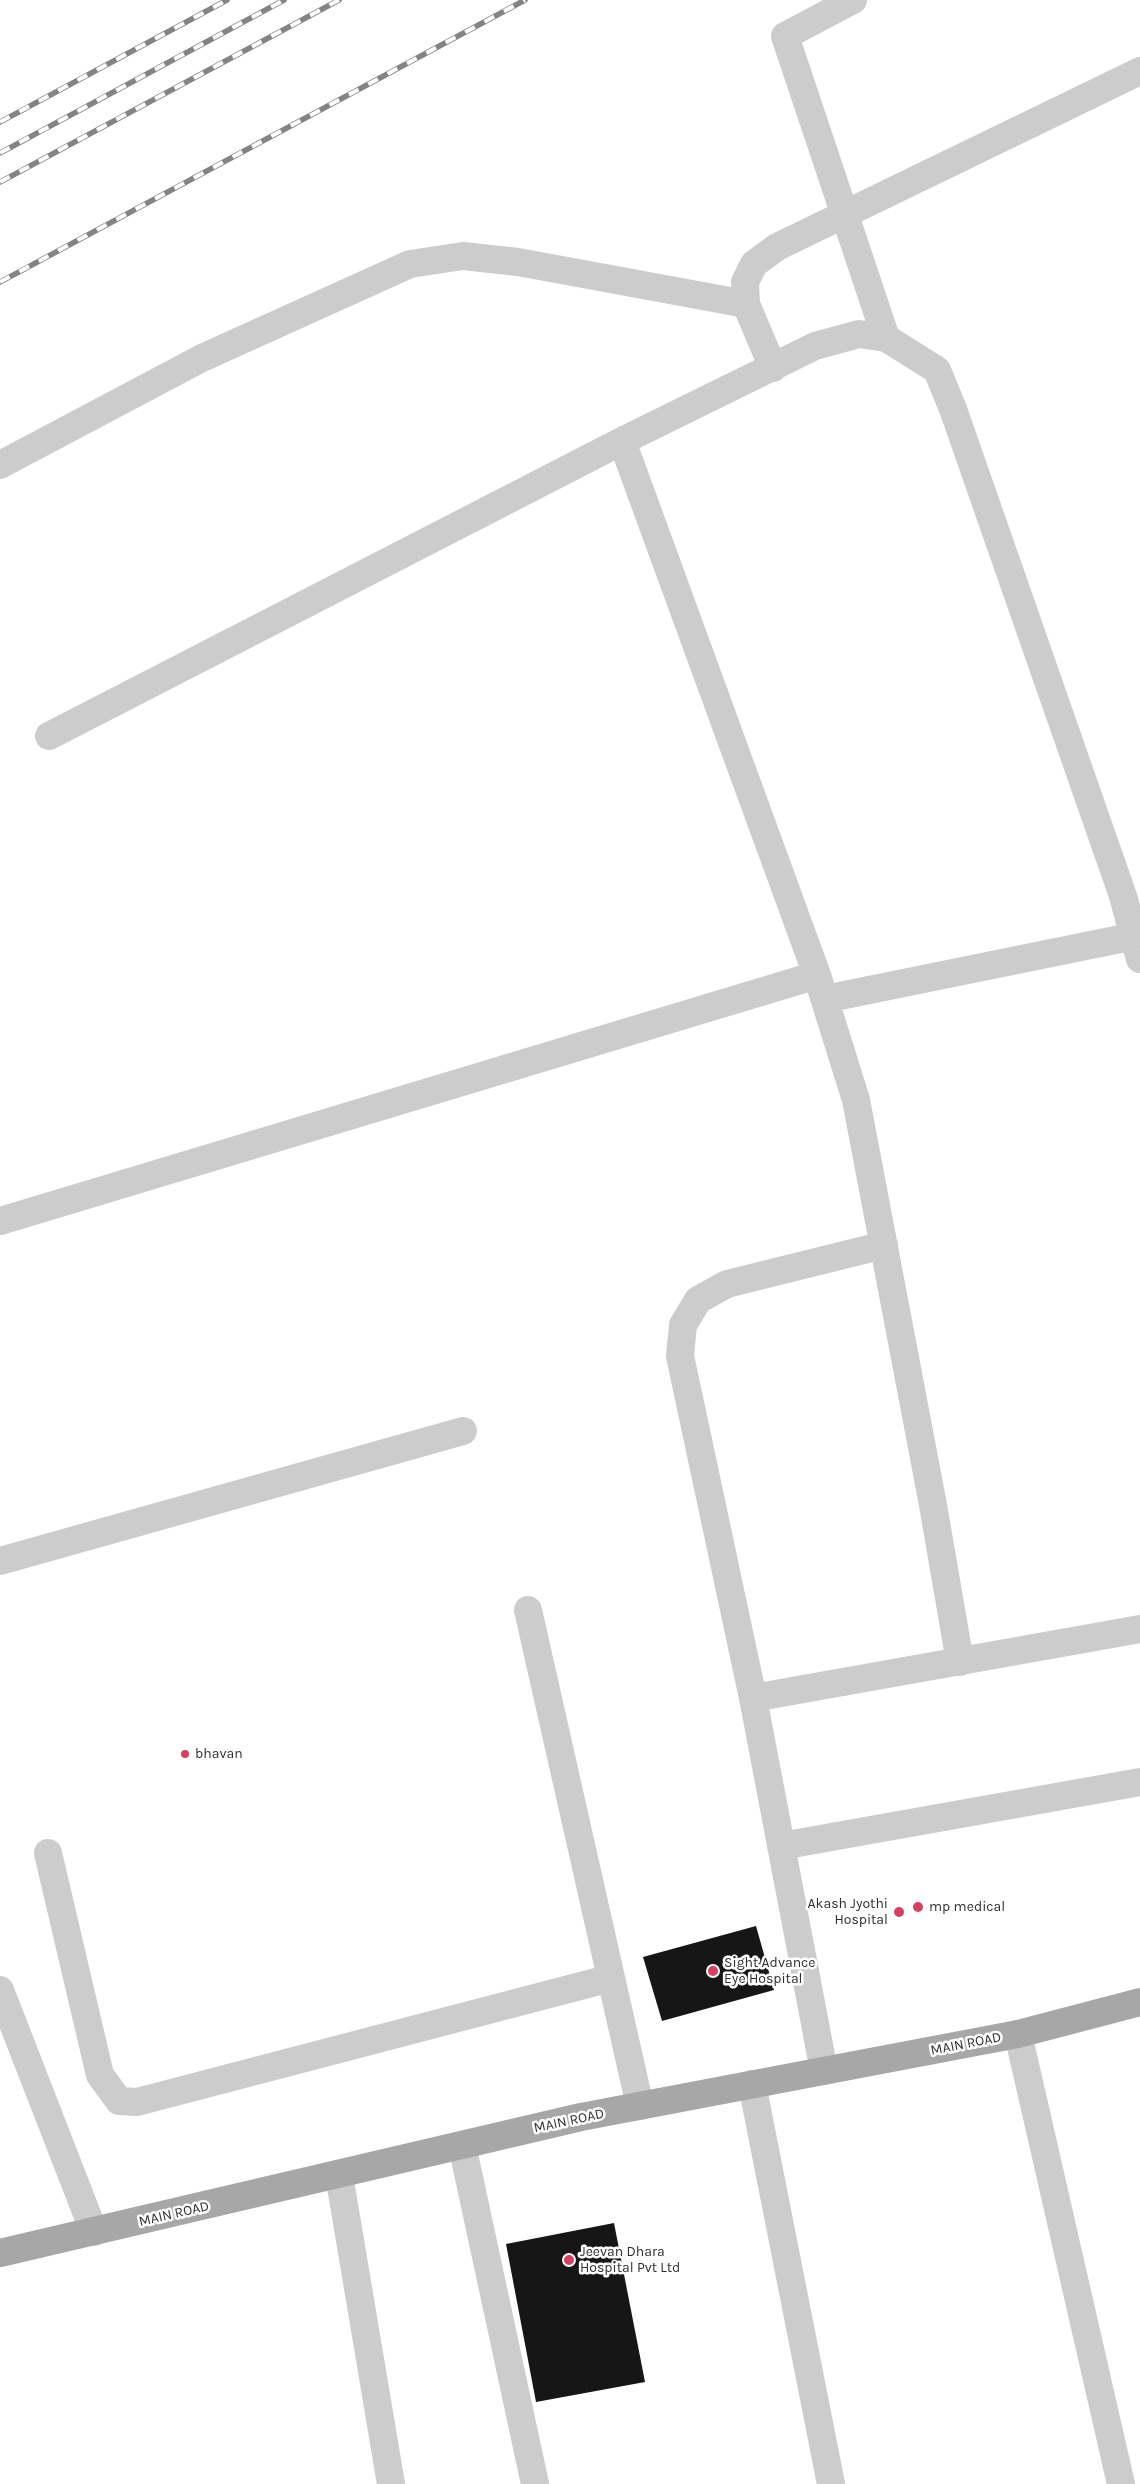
<!DOCTYPE html>
<style>
body{margin:0}
canvas{display:block;background:#fff}
</style>
<canvas width="1140" height="2484"></canvas>
<script>
const context = document.querySelector('canvas').getContext('2d');
context.lineJoin = 'round';
function fillPath(path, color) { context.fillStyle = color; context.fill(path, 'evenodd'); }
const poly = rows => new Path2D(rows.map(r => 'M' + r).join(''));
function trace(path, color, width, dash) { context.strokeStyle = color; context.lineWidth = width; context.lineCap = dash ? 'butt' : 'round'; context.setLineDash(dash || []); context.stroke(path); }
function write(font, color, halo, rows, align = 'center') {
  context.font = font + ' Karla,sans-serif'; context.lineWidth = 5; context.setLineDash([]); context.textBaseline = 'middle'; context.strokeStyle = halo; context.fillStyle = color; for (const [text, x, y, turn = 0] of rows) {
    context.save(); context.translate(x, y); context.rotate((+turn || 0) * Math.PI / 180); context.textAlign = isNaN(turn) ? turn : align; if (halo) context.strokeText(text, 0, 0); context.fillText(text, 0, 0); context.restore();
  }
}
const building = poly([
 [756,1926,774,1990,662,2021,643,1957],
 [614,2223,645,2382,536,2402,506,2244]
]);
const minor = poly([
 [853,0,785,36,886,338],
 [773,368,746,304,745,282,754,264,777,247,1140,71],
 [622,441,817,975,856,1100,933,1505,960,1662],
 [0,465,202,358,410,264,463,256,518,262,746,304],
 [49,736,622,441,815,346,859,334,886,338,937,370,953,409,1123,896,1140,959],
 [825,999,1135,936],
 [0,1221,817,975],
 [0,1561,463,1431],
 [528,1610,640,2106],
 [753,1698,1140,1629],
 [781,1846,1140,1782],
 [48,1853,100,2075,119,2101,137,2102,611,1978],
 [0,1990,94,2232],
 [1018,2034,1121,2484],
 [824,2071,753,1698,680,1356,683,1325,698,1300,727,1284,884,1245],
 [752,2084,831,2484],
 [462,2145,535,2484],
 [339,2175,391,2484]
]);
const major = poly([
 [0,2253,581,2117,1018,2034,1140,2002]
]);
const rail = poly([
 [0,122,227,0],
 [0,153,284,0],
 [0,182,339,0],
 [0,282,525,0]
]);
const markers = [
 [185,1754,5,"#d93e63"],
 [918,1907,6,"#d93e63"],
 [899,1912,6,"#d93e63"],
 [713,1971,6,"#d93e63"],
 [569,2260,6,"#d93e63"]
];
const poiNames = [
 ["bhavan",195,1754],
 ["Akash Jyothi",888,1904,"right"],
 ["Hospital",888,1920,"right"],
 ["mp medical",929,1907],
 ["Sight Advance",724,1963],
 ["Eye Hospital",724,1979],
 ["Jeevan Dhara",580,2252],
 ["Hospital Pvt Ltd",580,2268]
];
const streetNames = [
 ["MAIN ROAD",966,2044,-11],
 ["MAIN ROAD",569,2121,-12],
 ["MAIN ROAD",174,2214,-13]
];
fillPath(building, '#161616');
trace(minor, '#ccc', 28);
trace(major, '#a7a7a7', 28);
trace(rail, '#848484', 5.5);
trace(rail, '#fff', 4, [11]);
for (const [x, y, r, color] of markers) { const dot = new Path2D(); dot.arc(x, y, r, 0, 2 * Math.PI); context.fillStyle = color; context.fill(dot); trace(dot, '#fff', 2); }
write('14px', '#2f2f2f', '#fff', poiNames, 'left');
write('14px', '#2f2f2f', '#fff', streetNames);
</script>
